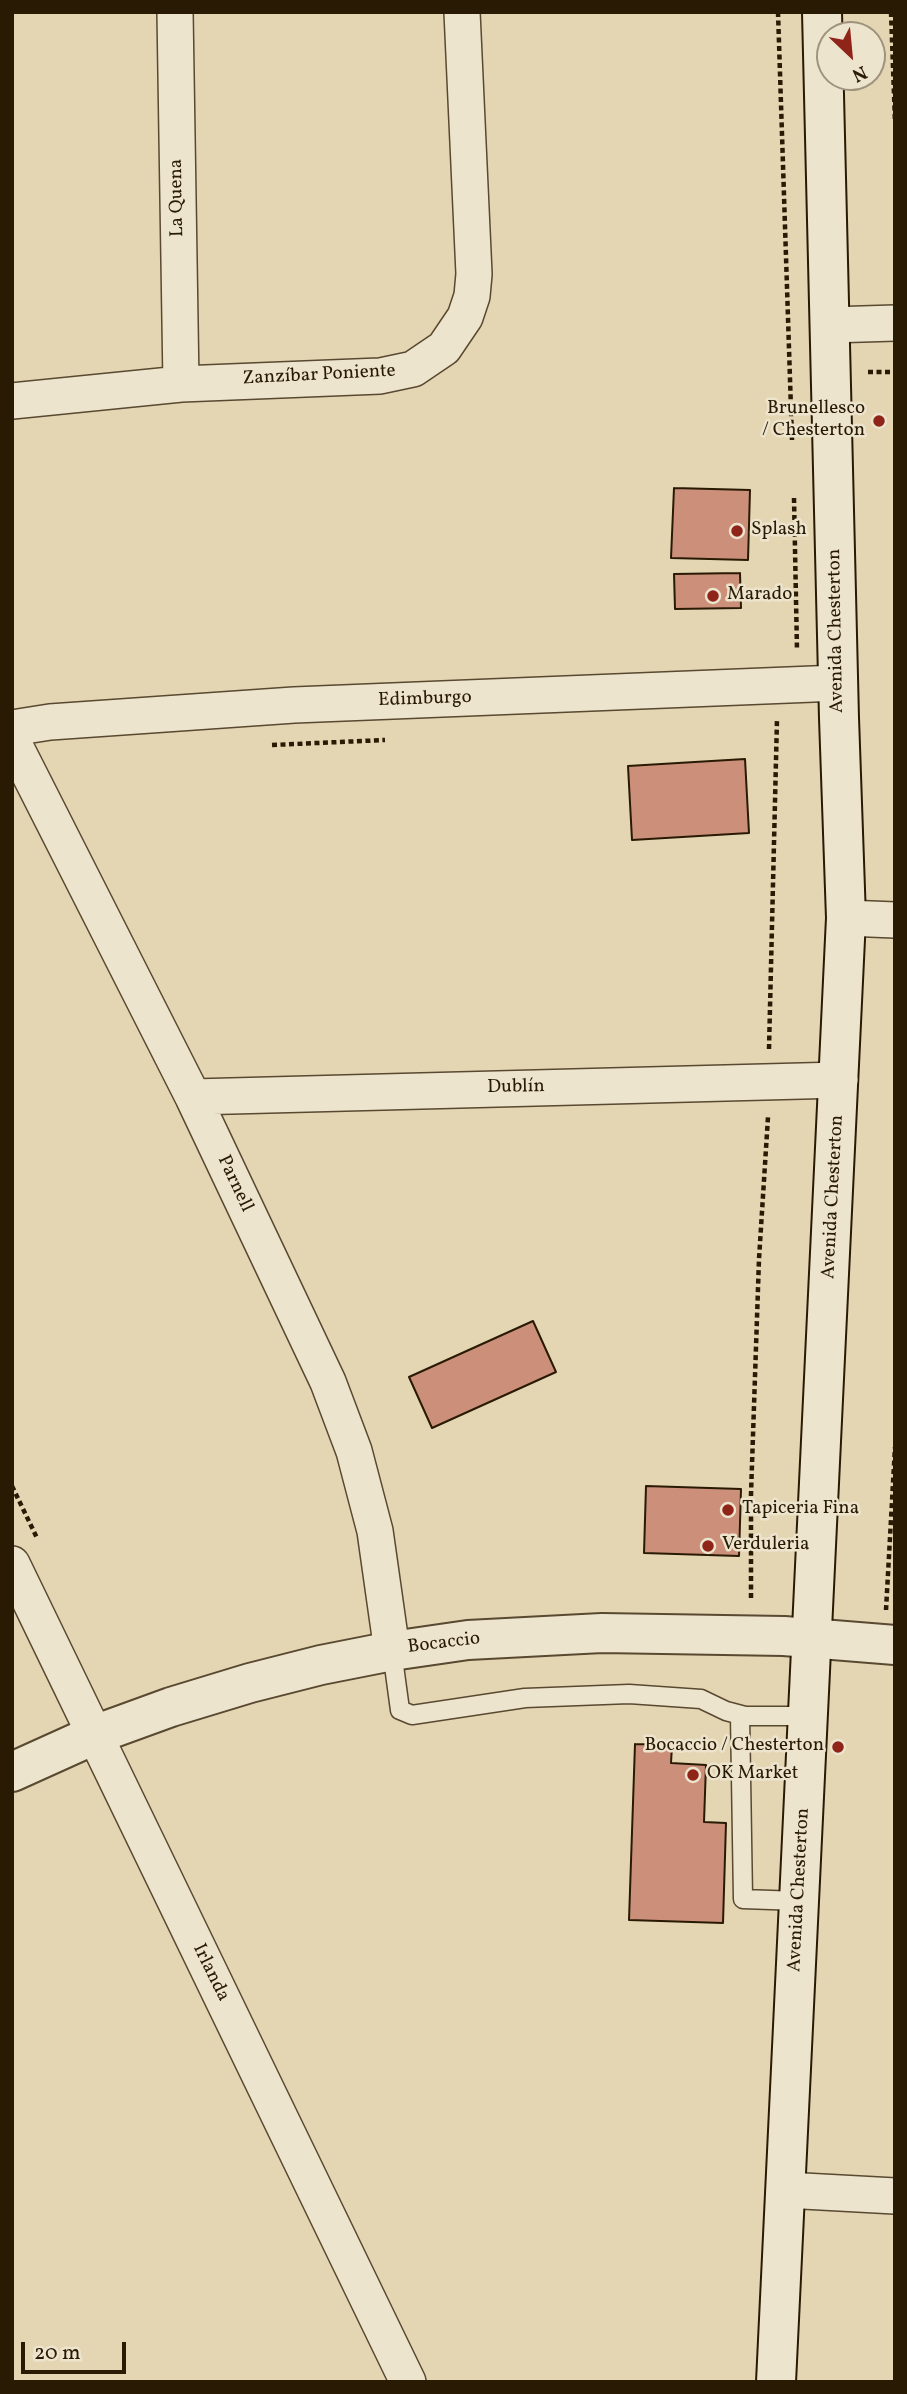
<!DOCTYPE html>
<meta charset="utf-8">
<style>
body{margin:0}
#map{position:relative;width:907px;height:2394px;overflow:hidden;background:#e4d5b3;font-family:Vollkorn,serif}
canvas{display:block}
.frame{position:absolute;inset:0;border:14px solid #291a04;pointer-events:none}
.north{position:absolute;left:816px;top:21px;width:70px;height:70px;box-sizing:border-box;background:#ede4ce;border:2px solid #9f937d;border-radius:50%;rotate:154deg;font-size:19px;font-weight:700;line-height:28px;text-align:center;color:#291a04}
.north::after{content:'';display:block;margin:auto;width:24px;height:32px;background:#8f2418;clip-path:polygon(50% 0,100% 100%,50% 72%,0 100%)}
.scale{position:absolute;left:21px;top:2342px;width:105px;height:32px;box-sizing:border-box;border:4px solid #291a04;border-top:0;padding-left:9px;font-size:21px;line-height:24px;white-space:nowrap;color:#291a04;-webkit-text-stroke:5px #ede4ce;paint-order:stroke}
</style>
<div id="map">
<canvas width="907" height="2394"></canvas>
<div class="frame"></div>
<div class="north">N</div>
<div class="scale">20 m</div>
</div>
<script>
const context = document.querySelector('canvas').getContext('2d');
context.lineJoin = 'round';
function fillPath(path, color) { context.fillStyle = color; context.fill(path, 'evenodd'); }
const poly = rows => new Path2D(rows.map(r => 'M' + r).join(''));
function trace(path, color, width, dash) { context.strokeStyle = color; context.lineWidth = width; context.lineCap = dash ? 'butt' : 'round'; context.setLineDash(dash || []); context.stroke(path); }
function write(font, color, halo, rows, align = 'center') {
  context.font = font + ' Vollkorn,serif'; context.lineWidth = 5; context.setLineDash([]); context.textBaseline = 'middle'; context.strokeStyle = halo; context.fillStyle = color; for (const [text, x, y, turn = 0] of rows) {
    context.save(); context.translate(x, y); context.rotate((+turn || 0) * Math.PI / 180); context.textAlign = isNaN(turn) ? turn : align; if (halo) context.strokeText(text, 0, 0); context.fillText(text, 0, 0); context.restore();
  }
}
const building = poly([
 [674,488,750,490,748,560,671,558,674,488],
 [740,573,741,608,675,609,674,574,740,573],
 [745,759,749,833,632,840,628,766,745,759],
 [533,1321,556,1372,432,1428,409,1377,533,1321],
 [646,1486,741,1489,739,1556,644,1553,646,1486],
 [635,1744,672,1745,671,1763,706,1765,704,1822,726,1823,723,1923,629,1920,635,1744]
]);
const path = poly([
 [778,12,792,440],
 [891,12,895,122],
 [868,372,895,372],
 [794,498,797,650],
 [272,745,385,740],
 [769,1049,777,719],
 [12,1486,37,1538],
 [751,1598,751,1494,759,1259,768,1117],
 [886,1610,895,1447]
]);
const service = poly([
 [392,1651,400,1710,412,1715,525,1698,629,1694,701,1699,726,1711,745,1716,809,1716],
 [740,1715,743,1899,799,1901]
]);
const minor = poly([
 [175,12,181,384],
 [830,325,895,323],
 [12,401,181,384,380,376,413,369,444,348,465,317,472,296,474,274,462,12],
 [12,728,50,722,294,705,838,683],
 [12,740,193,1097,328,1382,354,1451,375,1531,392,1651],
 [846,918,895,920],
 [193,1097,840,1080],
 [12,1564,408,2382],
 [785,2190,895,2196]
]);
const tertiary = poly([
 [12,1772,94,1735,171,1707,250,1683,321,1665,392,1651,468,1640,602,1633,784,1636,895,1645]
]);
const secondary = poly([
 [776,2382,846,918,839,718,822,12]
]);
const markers = [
 [879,421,7,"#8f2418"],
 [737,531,7,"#8f2418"],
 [713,596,7,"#8f2418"],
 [728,1510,7,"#8f2418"],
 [708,1546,7,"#8f2418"],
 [838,1747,7,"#8f2418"],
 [693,1775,7,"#8f2418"]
];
const streetNames = [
 ["La Quena",178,198,-91],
 ["Zanzíbar Poniente",319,376,-3],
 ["Avenida Chesterton",837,631,-91],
 ["Edimburgo",425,700,-2],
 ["Dublín",516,1088,-1],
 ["Parnell",234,1184,65],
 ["Avenida Chesterton",834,1197,-87],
 ["Bocaccio",444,1644,-7],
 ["Avenida Chesterton",800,1890,-87],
 ["Irlanda",210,1973,64]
];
const poiNames = [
 ["Brunellesco",865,410,"right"],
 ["/ Chesterton",865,432,"right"],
 ["Splash",751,531],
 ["Marado",727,596],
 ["Tapiceria Fina",742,1510],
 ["Verduleria",722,1546],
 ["Bocaccio / Chesterton",824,1747,"right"],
 ["OK Market",707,1775]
];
fillPath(building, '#cc8f7a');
trace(building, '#291a04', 2);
trace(service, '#584930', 21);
trace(minor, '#584930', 38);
trace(tertiary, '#584930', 42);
trace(secondary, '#291a04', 42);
trace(path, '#291a04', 4.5, [5, 3.5]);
trace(service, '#ede4ce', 18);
trace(minor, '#ede4ce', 35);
trace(tertiary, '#ede4ce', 38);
trace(secondary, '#ede4ce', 38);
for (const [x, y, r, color] of markers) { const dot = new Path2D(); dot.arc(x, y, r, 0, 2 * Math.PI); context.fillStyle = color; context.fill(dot); trace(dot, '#ede4ce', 2.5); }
write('19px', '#291a04', '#ede4ce', streetNames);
write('19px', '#291a04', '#ede4ce', poiNames, 'left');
</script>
